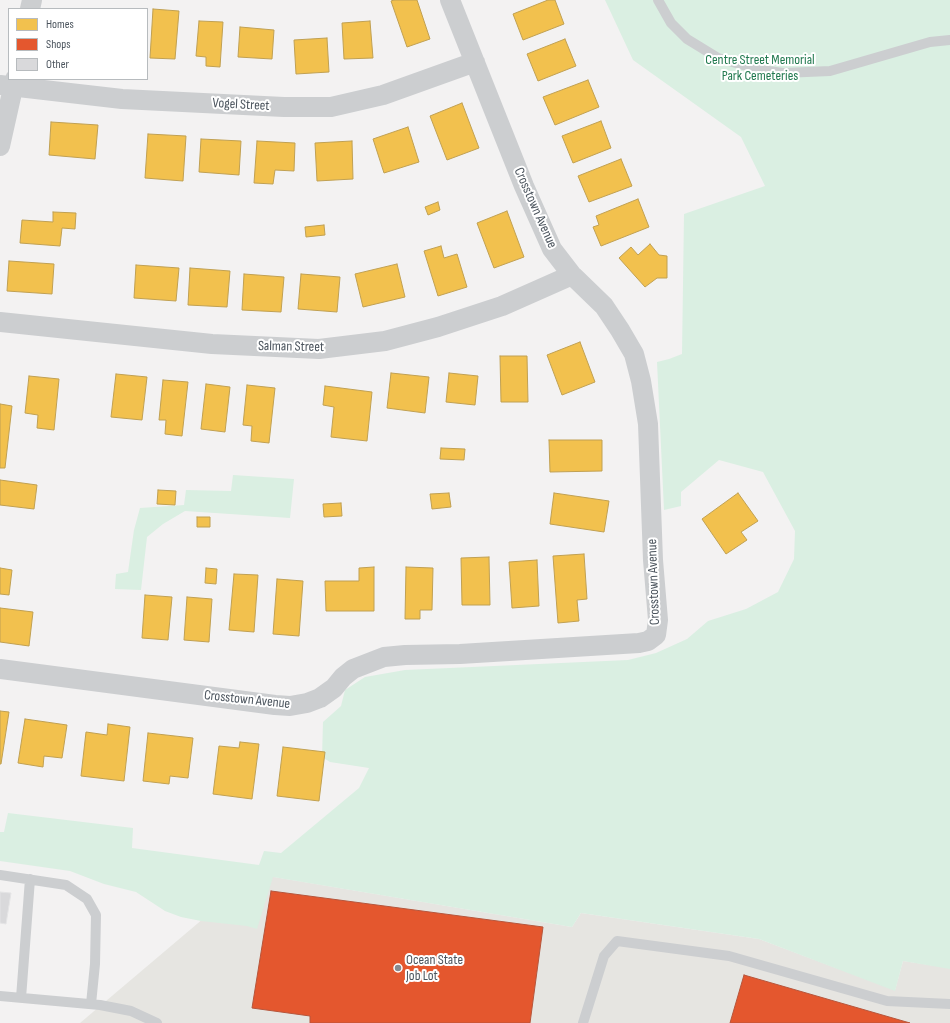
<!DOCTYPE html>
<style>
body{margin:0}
#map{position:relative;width:950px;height:1023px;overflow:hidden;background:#f3f2f2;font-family:"Sofia Sans Condensed",sans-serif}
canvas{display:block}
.legend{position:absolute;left:8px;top:8px;width:140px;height:72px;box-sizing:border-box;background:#fff;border:1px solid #b7bbbe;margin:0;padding:5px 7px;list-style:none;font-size:12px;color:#4b545d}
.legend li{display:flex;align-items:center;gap:8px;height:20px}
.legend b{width:20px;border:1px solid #b7bbbe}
</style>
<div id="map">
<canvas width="950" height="1023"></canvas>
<ul class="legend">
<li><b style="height:11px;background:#f2c14e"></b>Homes</li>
<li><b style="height:11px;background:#e4572e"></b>Shops</li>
<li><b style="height:11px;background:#d9d9db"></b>Other</li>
</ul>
</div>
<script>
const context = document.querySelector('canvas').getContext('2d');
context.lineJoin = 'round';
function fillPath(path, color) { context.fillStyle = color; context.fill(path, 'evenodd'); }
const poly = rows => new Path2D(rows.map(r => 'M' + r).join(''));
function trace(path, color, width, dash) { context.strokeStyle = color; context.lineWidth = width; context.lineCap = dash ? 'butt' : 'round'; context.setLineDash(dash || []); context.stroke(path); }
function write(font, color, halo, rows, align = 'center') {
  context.font = font + ' "Sofia Sans Condensed",sans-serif'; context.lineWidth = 4; context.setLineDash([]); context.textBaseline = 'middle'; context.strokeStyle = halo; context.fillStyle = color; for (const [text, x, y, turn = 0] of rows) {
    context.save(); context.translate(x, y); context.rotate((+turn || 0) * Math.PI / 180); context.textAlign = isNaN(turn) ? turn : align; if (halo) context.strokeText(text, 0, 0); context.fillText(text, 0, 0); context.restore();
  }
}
const commercial = poly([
 [256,874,572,927,581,913,759,939,895,990,903,961,950,968,950,1023,80,1023]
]);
const green = poly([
 [605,0,950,0,950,969,903,961,895,991,759,939,581,913,572,927,273,877,257,929,247,926,201,921,181,917,165,911,136,892,104,884,70,871,0,861,0,832,4,832,8,813,133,828,132,848,259,865,264,851,281,853,359,788,369,768,330,762,322,757,323,722,341,706,345,690,365,677,405,670,628,660,656,653,687,639,708,621,746,609,778,592,794,559,795,531,763,472,719,460,681,492,681,506,664,510,657,362,669,359,682,354,684,214,765,186,741,137,633,60],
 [233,475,294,479,290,518,185,511,163,524,147,537,141,590,115,589,116,574,128,572,134,530,140,508,184,505,186,490,231,491]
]);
const homes = poly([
 [394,0,417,0,430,39,407,47,391,1,394,0],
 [548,0,555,0,564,24,523,40,513,14,548,0],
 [153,9,179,11,175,59,150,58,153,9],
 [199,21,223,22,220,67,206,66,206,57,196,56,199,21],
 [370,21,373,58,344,59,342,23,370,21],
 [240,27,274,30,272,59,238,57,240,27],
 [327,38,329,72,296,74,294,40,327,38],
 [565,39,576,66,538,81,527,54,565,39],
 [588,80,599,107,555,125,543,97,588,80],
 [462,103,479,148,447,160,430,116,462,103],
 [601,121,611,148,573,163,562,136,601,121],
 [51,122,98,125,95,159,49,155,51,122],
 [408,127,419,162,384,173,373,139,408,127],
 [148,134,186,136,183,181,145,178,148,134],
 [201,139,241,141,239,175,199,172,201,139],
 [257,141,295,143,294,171,275,170,273,184,254,183,257,141],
 [352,141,353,179,317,181,315,143,352,141],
 [621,159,632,186,589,202,578,176,621,159],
 [638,199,649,227,601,246,593,227,599,225,596,216,638,199],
 [438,202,440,210,428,215,425,207,438,202],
 [507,211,524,257,494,268,477,223,507,211],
 [53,212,76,213,75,229,62,228,60,246,20,243,22,220,53,222,53,212],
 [324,225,325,235,306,237,305,227,324,225],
 [650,244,659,255,667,256,667,278,657,278,645,287,619,258,631,247,638,255,650,244],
 [441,246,444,258,457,254,467,287,438,296,424,251,441,246],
 [9,261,54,264,52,294,7,291,9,261],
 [397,264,405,297,363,307,355,274,397,264],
 [136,265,179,268,176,301,134,298,136,265],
 [190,268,230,271,227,307,188,305,190,268],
 [244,274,284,277,281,312,242,310,244,274],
 [301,274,340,277,337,312,298,309,301,274],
 [580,342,595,382,562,395,547,355,580,342],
 [500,356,527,356,528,402,501,402,500,356],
 [391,373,429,377,425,413,387,408,391,373],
 [449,373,478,376,475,405,446,402,449,373],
 [116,374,147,377,142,420,111,417,116,374],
 [29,376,59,379,54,430,37,428,38,415,25,413,29,376],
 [163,380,188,382,182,436,165,434,166,420,159,420,163,380],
 [206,384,230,387,225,432,201,429,206,384],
 [247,385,275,388,269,443,251,441,252,426,243,425,247,385],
 [325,386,372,392,367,441,331,437,334,407,323,405,325,386],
 [0,404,12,406,5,468,0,468,0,404],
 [549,440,602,440,602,471,550,472,549,440],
 [441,448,465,449,464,460,440,459,441,448],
 [0,480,37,485,34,509,0,505,0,480],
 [158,490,176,491,175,505,157,504,158,490],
 [449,493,451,507,432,509,430,494,449,493],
 [554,493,609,501,604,532,550,524,554,493],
 [738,493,758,521,741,532,747,540,726,554,702,519,738,493],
 [341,503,342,516,324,517,323,504,341,503],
 [197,517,210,517,210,527,197,527,197,517],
 [584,554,587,599,577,600,579,621,558,623,553,556,584,554],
 [489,557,490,605,462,605,461,558,489,557],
 [537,560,539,606,512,608,509,562,537,560],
 [374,567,374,611,326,611,325,581,359,581,359,568,374,567],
 [406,567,433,568,432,610,420,610,420,619,405,619,406,567],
 [0,568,12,570,9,595,0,594,0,568],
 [206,568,217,569,216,584,205,583,206,568],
 [234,574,258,575,254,632,229,630,234,574],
 [277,579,303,581,299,636,273,634,277,579],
 [145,595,172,597,168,640,142,638,145,595],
 [187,597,212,599,209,642,184,640,187,597],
 [0,608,33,612,29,646,0,642,0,608],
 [0,711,9,712,1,764,0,764,0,711],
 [25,719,67,725,62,758,44,756,43,767,18,763,25,719],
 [108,724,130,727,124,781,81,776,86,732,107,735,108,724],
 [148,733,193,738,188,778,170,776,169,784,143,781,148,733],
 [240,742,259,744,252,799,213,794,219,746,239,748,240,742],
 [283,747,325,752,319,801,277,796,283,747]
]);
const shops = poly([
 [271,891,543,927,530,1023,310,1023,310,1016,252,1008,271,891],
 [744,975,910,1023,730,1023,744,975]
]);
const building = poly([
 [0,892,11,893,6,924,0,923,0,892]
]);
const lane = poly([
 [658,0,671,23,687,39,718,58,761,70,783,73,830,71,930,42,950,40],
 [0,875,66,885,87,899,96,915,95,964,91,1004],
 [0,996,100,1005,131,1011,157,1023],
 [21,998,30,879],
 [583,1023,604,956,617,941,729,956,887,1001,950,1004]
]);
const street = poly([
 [30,9,32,0],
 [0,85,122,99,284,107,331,107,383,95,475,62],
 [0,146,15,79],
 [0,322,212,344,319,349,385,341,438,327,502,306,572,275],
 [0,669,275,705,290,706,307,703,320,698,334,688,343,677,353,669,384,657,405,655,460,654,639,643,648,641,656,635,658,620,653,560,648,424,641,381,634,354,620,330,604,306,572,275,552,249,524,186,450,0]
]);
const markers = [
 [398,968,4,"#868b91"]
];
const parkNames = [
 ["Centre Street Memorial",760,60],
 ["Park Cemeteries",760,76]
];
const streetNames = [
 ["Vogel Street",241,105,3],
 ["Crosstown Avenue",535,208,66],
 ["Salman Street",291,347,1],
 ["Crosstown Avenue",654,582,-92],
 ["Crosstown Avenue",247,700,6]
];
const poiNames = [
 ["Ocean State",406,960],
 ["Job Lot",406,976]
];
fillPath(commercial, '#e6e5e1');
fillPath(green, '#daefe2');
fillPath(homes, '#f2c14e');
trace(homes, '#c0a052', 1);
fillPath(shops, '#e4572e');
trace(shops, '#b6563c', 1);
fillPath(building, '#d9d9db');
trace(building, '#e4e4e5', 1);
trace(lane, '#ccced0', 10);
trace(street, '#ccced0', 20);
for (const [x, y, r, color] of markers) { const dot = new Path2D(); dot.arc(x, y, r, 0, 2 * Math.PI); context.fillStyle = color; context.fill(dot); trace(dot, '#fff', 1.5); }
write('14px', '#21794f', '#fff', parkNames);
write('14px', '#4b545d', '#fff', streetNames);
write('14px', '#4b545d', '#fff', poiNames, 'left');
</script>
